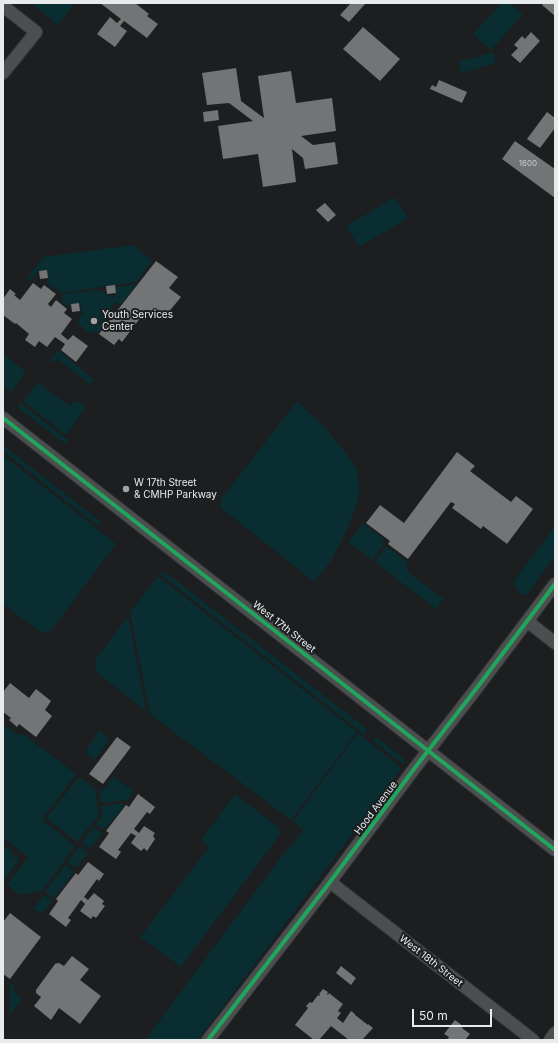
<!DOCTYPE html>
<style>
body{margin:0}
#map{position:relative;width:558px;height:1043px;overflow:hidden;background:#1c1e1f;font-family:Inter,sans-serif}
canvas{display:block}
.frame{position:absolute;inset:0;border:4px solid #e8ebec;pointer-events:none}
.scale{position:absolute;left:412px;top:1009px;width:80px;height:18px;box-sizing:border-box;border:2px solid #e8ebec;border-top:0;padding-left:5px;font-size:12px;line-height:14px;white-space:nowrap;color:#e8ebec;-webkit-text-stroke:3px #1b1f20;paint-order:stroke}
</style>
<div id="map">
<canvas width="558" height="1043"></canvas>
<div class="frame"></div>
<div class="scale">50 m</div>
</div>
<script>
const context = document.querySelector('canvas').getContext('2d');
context.lineJoin = 'round';
function fillPath(path, color) { context.fillStyle = color; context.fill(path, 'evenodd'); }
const poly = rows => new Path2D(rows.map(r => 'M' + r).join(''));
function trace(path, color, width, dash) { context.strokeStyle = color; context.lineWidth = width; context.lineCap = dash ? 'butt' : 'round'; context.setLineDash(dash || []); context.stroke(path); }
function write(font, color, halo, rows, align = 'center') {
  context.font = font + ' Inter,sans-serif'; context.lineWidth = 4; context.setLineDash([]); context.textBaseline = 'middle'; context.strokeStyle = halo; context.fillStyle = color; for (const [text, x, y, turn = 0] of rows) {
    context.save(); context.translate(x, y); context.rotate((+turn || 0) * Math.PI / 180); context.textAlign = isNaN(turn) ? turn : align; if (halo) context.strokeText(text, 0, 0); context.fillText(text, 0, 0); context.restore();
  }
}
const green = poly([
 [31,3,75,3,58,25],
 [501,3,510,3,523,14,491,50,473,34],
 [493,52,496,63,462,73,458,62],
 [395,197,408,218,359,247,346,226],
 [133,245,153,261,136,282,61,293,54,287,53,289,46,283,49,279,47,270,38,271,30,281,27,278,43,257],
 [137,284,121,305,116,302,97,326,104,318,107,320,105,322,107,323,101,331,89,333,77,323,80,319,79,318,84,311,81,311,80,303,71,304,69,307,61,301,63,299,61,298,64,294,96,290,99,292,101,290,112,298,116,293,115,287],
 [58,350,95,380,91,385,57,359,53,363,50,360],
 [3,354,26,372,11,392,3,385],
 [38,382,70,406,74,401,79,402,86,407,66,435,23,401],
 [297,401,325,427,345,452,356,468,360,489,357,504,346,532,331,561,314,582,221,508,221,499],
 [19,402,68,440,65,444,18,408],
 [3,445,101,522,98,526,3,451],
 [3,455,115,543,116,544,51,631,47,633,39,631,3,604],
 [363,523,384,540,382,543,384,544,372,560,348,542],
 [555,526,555,556,526,596,517,591,515,587,514,583,516,578],
 [386,546,408,563,407,569,408,572,444,599,436,609,375,562],
 [162,572,168,574,367,729,365,735,161,575,160,573],
 [157,577,159,577,357,732,291,820,150,714,130,612],
 [128,616,146,711,107,681,99,674,96,670,95,665,95,660],
 [3,724,18,735,23,734,75,773,75,776,43,818,45,822,75,846,42,891,20,895,7,885,28,857,3,838],
 [99,730,110,739,95,760,85,752],
 [358,733,399,766,401,769,198,1040,145,1040,290,845,292,845,303,830,293,821],
 [376,737,402,757,404,760,404,765,373,741],
 [113,776,134,791,127,801,125,800,101,803,98,787,103,791],
 [78,778,81,778,95,789,99,815,77,842,48,819,47,817],
 [235,794,281,829,278,831,281,833,181,967,140,937,209,847,201,840],
 [122,803,124,806,104,830,96,824,102,816,101,806],
 [94,827,102,833,90,849,82,843],
 [3,845,13,852,11,856,14,858,16,855,19,860,3,881],
 [80,846,88,853,76,868,67,862],
 [65,865,74,872,54,898,45,892],
 [44,895,52,901,42,914,33,908],
 [14,982,14,992,22,999,9,1015,10,988]
]);
const building = poly([
 [100,3,135,3,149,14,147,16,158,24,147,38,124,21,120,26,127,31,115,47,97,34,110,17,117,23,121,19],
 [351,3,364,3,365,4,349,22,340,15],
 [544,3,555,3,555,16,542,5],
 [363,27,400,59,380,81,343,49],
 [531,32,540,41,520,63,511,55,518,48,514,45,522,36,525,39],
 [236,68,241,101,264,118,258,76,291,71,296,103,332,98,336,131,301,136,313,145,335,142,338,164,305,169,303,158,292,149,296,182,263,187,258,154,223,159,218,126,253,121,229,103,207,105,202,73],
 [439,80,467,92,462,103,430,89,432,85,436,87],
 [218,110,219,120,204,122,203,112],
 [547,112,555,118,555,128,540,148,527,139],
 [515,141,555,169,555,198,502,159],
 [325,203,336,215,328,222,316,210],
 [156,261,178,277,169,288,181,297,163,319,152,310,144,320,141,317,122,342,119,339,114,345,99,334],
 [47,270,48,278,40,279,39,271],
 [33,283,41,289,44,285,56,294,48,304,51,307,56,300,67,309,64,313,72,319,61,334,68,340,73,335,88,346,76,362,61,350,65,344,55,337,47,347,39,341,35,347,25,340,29,334,16,323,15,324,3,315,3,299,10,289,16,294,14,295,20,300],
 [115,285,116,293,107,294,106,286],
 [79,303,80,311,72,312,71,304],
 [457,452,475,466,470,471,511,502,516,496,533,509,507,544,483,526,481,529,452,508,455,504,451,502,408,559,388,544,390,541,366,523,380,505,404,523],
 [10,683,29,698,36,689,51,701,45,710,52,716,36,737,19,724,17,727,9,720,11,718,3,712,3,692],
 [117,737,131,747,103,784,89,774],
 [138,794,155,807,150,814,147,812,134,829,139,833,144,826,155,833,153,836,155,839,147,851,144,848,141,851,131,843,136,836,131,833,118,850,121,852,116,859,99,847,109,833,106,831,126,805,129,807],
 [88,862,104,874,99,881,97,879,84,897,88,900,94,893,104,901,102,904,105,906,96,918,93,916,91,919,80,911,85,904,81,900,68,918,71,920,66,927,49,914,58,901,56,899,76,873,78,875],
 [10,913,41,937,10,979,3,974,3,922],
 [72,956,89,969,80,980,101,996,80,1024,59,1008,51,1020,34,1006,41,997,36,993,36,990,55,964,58,963,59,963,64,966],
 [341,966,356,978,351,985,336,973],
 [323,989,328,992,327,994,328,995,329,993,339,1001,338,1002,339,1001,343,1004,338,1011,341,1013,337,1018,343,1023,351,1011,355,1014,355,1015,368,1025,368,1024,373,1028,362,1040,349,1040,331,1026,319,1040,314,1040,295,1025,308,1008,306,1006,310,1002,312,1003,318,995,320,996,320,995,319,994],
 [455,1020,463,1026,462,1028,470,1034,465,1040,447,1040,449,1037,444,1034]
]);
const minor = poly([
 [3,6,36,32,3,73],
 [3,418,555,850],
 [527,621,555,643],
 [330,882,533,1040],
 [208,1040,330,882,414,769,476,689,555,584],
 [550,1040,555,1033]
]);
const cycleway = poly([
 [3,418,555,850],
 [208,1040,330,882,414,769,476,689,555,584]
]);
const markers = [
 [94,321,4,"#a1a3a4"],
 [126,489,4,"#a1a3a4"]
];
const numberNames = [
 ["1600",528,164]
];
const poiNames = [
 ["Youth Services",102,315],
 ["Center",102,327],
 ["W 17th Street",134,483],
 ["& CMHP Parkway",134,495]
];
const streetNames = [
 ["West 17th Street",284,627,38],
 ["Hood Avenue",376,808,-53],
 ["West 18th Street",431,961,38]
];
fillPath(green, '#092d30');
fillPath(building, '#727475');
trace(minor, '#37393a', 14);
trace(minor, '#4c4e4f', 12);
trace(cycleway, '#20a55d', 4);
for (const [x, y, r, color] of markers) { const dot = new Path2D(); dot.arc(x, y, r, 0, 2 * Math.PI); context.fillStyle = color; context.fill(dot); trace(dot, '#1b1f20', 1.5); }
write('8px', '#cacdce', null, numberNames);
write('10px', '#e8ebec', '#1b1f20', poiNames, 'left');
write('10px', '#e8ebec', '#1b1f20', streetNames);
</script>
